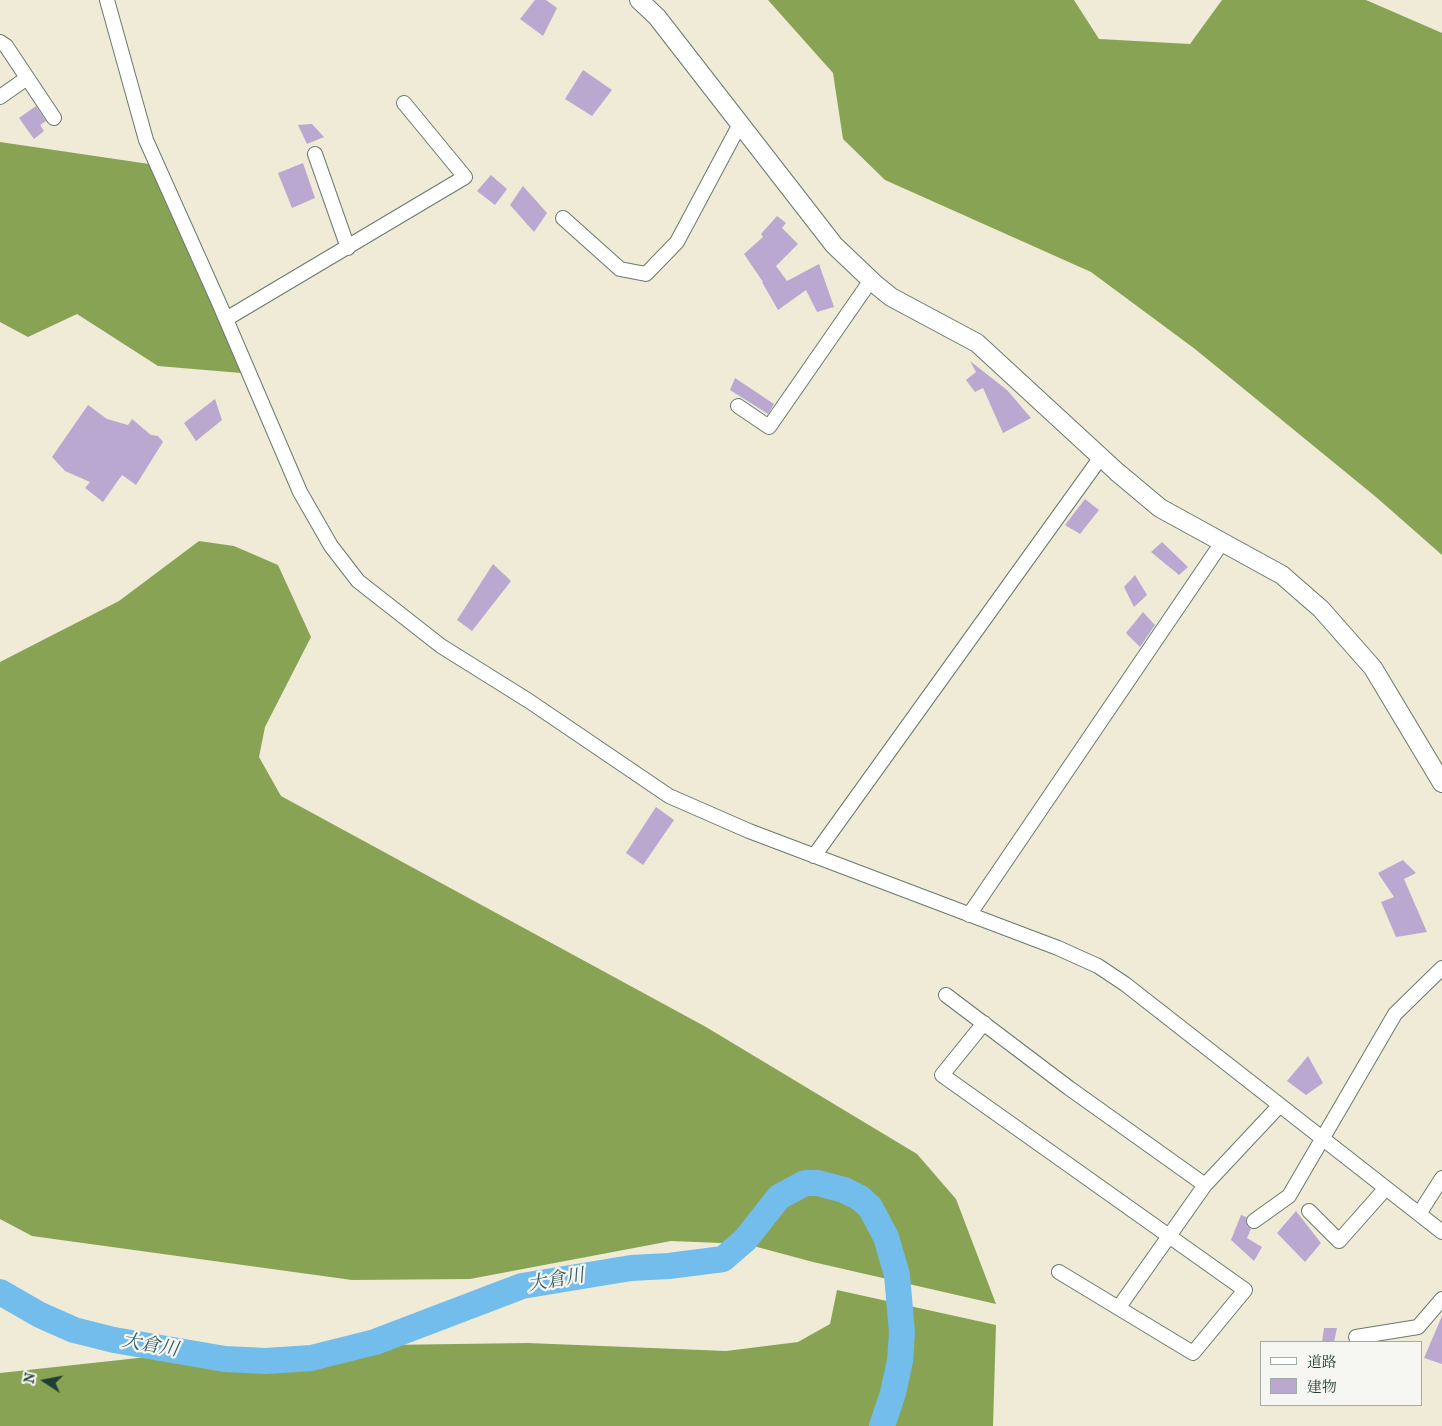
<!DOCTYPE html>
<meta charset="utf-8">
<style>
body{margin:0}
#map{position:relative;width:1442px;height:1426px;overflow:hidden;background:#efebd7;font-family:"IM FELL French Canon","Noto Serif JP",serif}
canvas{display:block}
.legend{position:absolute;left:1260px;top:1341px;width:162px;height:65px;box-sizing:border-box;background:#f6f6f2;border:1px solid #a0aca6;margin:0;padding:6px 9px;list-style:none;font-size:15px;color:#1f3d34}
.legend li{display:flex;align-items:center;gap:10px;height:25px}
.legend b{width:25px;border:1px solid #a0aca6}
.north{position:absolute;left:20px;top:1356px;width:50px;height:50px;-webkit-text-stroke:4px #f6f6f2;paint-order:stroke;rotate:281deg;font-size:14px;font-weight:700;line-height:20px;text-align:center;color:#1f3d34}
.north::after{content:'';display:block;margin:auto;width:18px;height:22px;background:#1f3d34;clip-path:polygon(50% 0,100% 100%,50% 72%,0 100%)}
</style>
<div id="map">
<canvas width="1442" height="1426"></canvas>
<ul class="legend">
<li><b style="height:6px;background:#fff"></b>道路</li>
<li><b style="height:14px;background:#baa8d1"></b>建物</li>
</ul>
<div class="north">N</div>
</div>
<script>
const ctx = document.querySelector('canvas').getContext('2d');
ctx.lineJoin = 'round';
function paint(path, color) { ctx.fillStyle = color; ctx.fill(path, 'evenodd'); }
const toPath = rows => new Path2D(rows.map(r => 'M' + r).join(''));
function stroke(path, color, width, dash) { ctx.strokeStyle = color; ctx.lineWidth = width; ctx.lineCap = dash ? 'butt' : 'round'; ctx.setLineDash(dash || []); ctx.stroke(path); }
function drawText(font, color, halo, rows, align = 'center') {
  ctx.font = font + ' "IM FELL French Canon","Noto Serif JP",serif'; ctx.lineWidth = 4.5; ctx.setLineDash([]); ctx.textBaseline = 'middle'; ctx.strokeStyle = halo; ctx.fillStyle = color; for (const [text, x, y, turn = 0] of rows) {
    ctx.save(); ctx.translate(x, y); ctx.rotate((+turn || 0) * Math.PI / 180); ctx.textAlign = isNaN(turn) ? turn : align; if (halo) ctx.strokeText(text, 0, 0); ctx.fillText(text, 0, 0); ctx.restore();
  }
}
paint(toPath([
 [768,0,1074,0,1099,39,1190,44,1222,0,1366,0,1442,33,1442,555,1376,497,1195,349,1091,272,885,180,843,139,833,73],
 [0,142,149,164,202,281,241,373,158,366,77,314,28,337,0,322],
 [199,541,234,546,278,565,311,637,265,727,259,757,281,796,706,1027,917,1154,956,1199,996,1304,813,1262,746,1244,671,1241,470,1279,352,1280,32,1236,0,1219,0,662,119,601],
 [837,1290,996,1325,993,1426,0,1426,0,1373,203,1351,386,1345,528,1343,726,1351,798,1342,830,1324]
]), '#89a355');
stroke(toPath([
 [0,1292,40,1315,74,1330,114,1340,225,1359,266,1361,311,1358,375,1342,522,1286,631,1268,669,1266,723,1259,745,1240,779,1197,805,1183,818,1183,844,1190,860,1198,870,1207,886,1237,897,1275,902,1333,900,1361,893,1393,882,1426]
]), '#72bdec', 26);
paint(toPath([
 [535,0,546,0,557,8,543,36,520,19],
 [583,70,612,90,592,116,565,99],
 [36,106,46,121,40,125,44,131,34,139,19,118],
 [312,124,324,137,307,144,298,125],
 [303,163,315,198,292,208,278,173],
 [491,175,507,189,495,205,477,191],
 [523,186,547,213,534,232,510,205],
 [777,216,786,223,782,228,798,244,776,266,787,281,819,264,834,307,817,312,806,290,778,310,762,282,763,282,744,254,763,237,761,234],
 [970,361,1007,390,1031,418,1003,433,983,388,975,392,966,380,976,372],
 [735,378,774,404,768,414,730,390],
 [215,399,222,420,196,441,184,423],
 [88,405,107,419,128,425,132,419,151,435,158,436,163,442,136,485,122,475,103,502,85,488,90,482,65,471,52,457],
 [1085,499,1099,510,1080,534,1065,525],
 [1162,542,1188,567,1179,575,1151,552],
 [493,564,511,581,472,631,457,620],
 [1135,575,1147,595,1134,607,1124,587],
 [1143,612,1155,625,1140,647,1126,633],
 [656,807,674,820,643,865,626,853],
 [1403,860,1416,873,1404,879,1427,932,1396,937,1381,902,1394,897,1378,873],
 [1308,1056,1323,1083,1306,1095,1287,1081],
 [1296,1211,1321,1243,1305,1262,1277,1233],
 [1241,1215,1246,1217,1247,1226,1251,1229,1247,1238,1262,1247,1254,1261,1231,1240],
 [1442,1316,1442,1364,1424,1358],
 [1324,1328,1337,1328,1334,1342,1322,1342]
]), '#baa8d1');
const minor = toPath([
 [107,0,146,140,219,303,300,492,331,546,358,581,441,646,529,701,669,796,749,831,1058,948,1098,966,1125,984,1442,1232],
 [0,42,6,46,54,118],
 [0,97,27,78],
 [315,154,348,248],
 [563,218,620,269,646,274,677,242,740,124],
 [226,319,465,177,404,103],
 [738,406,769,427,871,280],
 [814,856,1101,457],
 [969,915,1223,541],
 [946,995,1069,1088,1205,1185],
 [984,1023,942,1075,1245,1290,1193,1353,1059,1272],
 [1309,1211,1339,1241,1386,1188],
 [1419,1214,1442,1178],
 [1254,1221,1289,1196,1395,1014,1442,968],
 [1119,1307,1205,1185,1280,1105],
 [1356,1337,1418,1327,1442,1299]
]);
const tertiary = toPath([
 [639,0,657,17,834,245,875,284,891,297,977,343,1117,472,1160,508,1282,575,1321,609,1373,668,1442,783]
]);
stroke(minor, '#687a6d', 16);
stroke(tertiary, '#687a6d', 20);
stroke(minor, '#fff', 14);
stroke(tertiary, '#fff', 18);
drawText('italic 19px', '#345d62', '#f6f6f2', [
 ["大倉川",556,1281,-10],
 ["大倉川",150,1346,10]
]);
</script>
